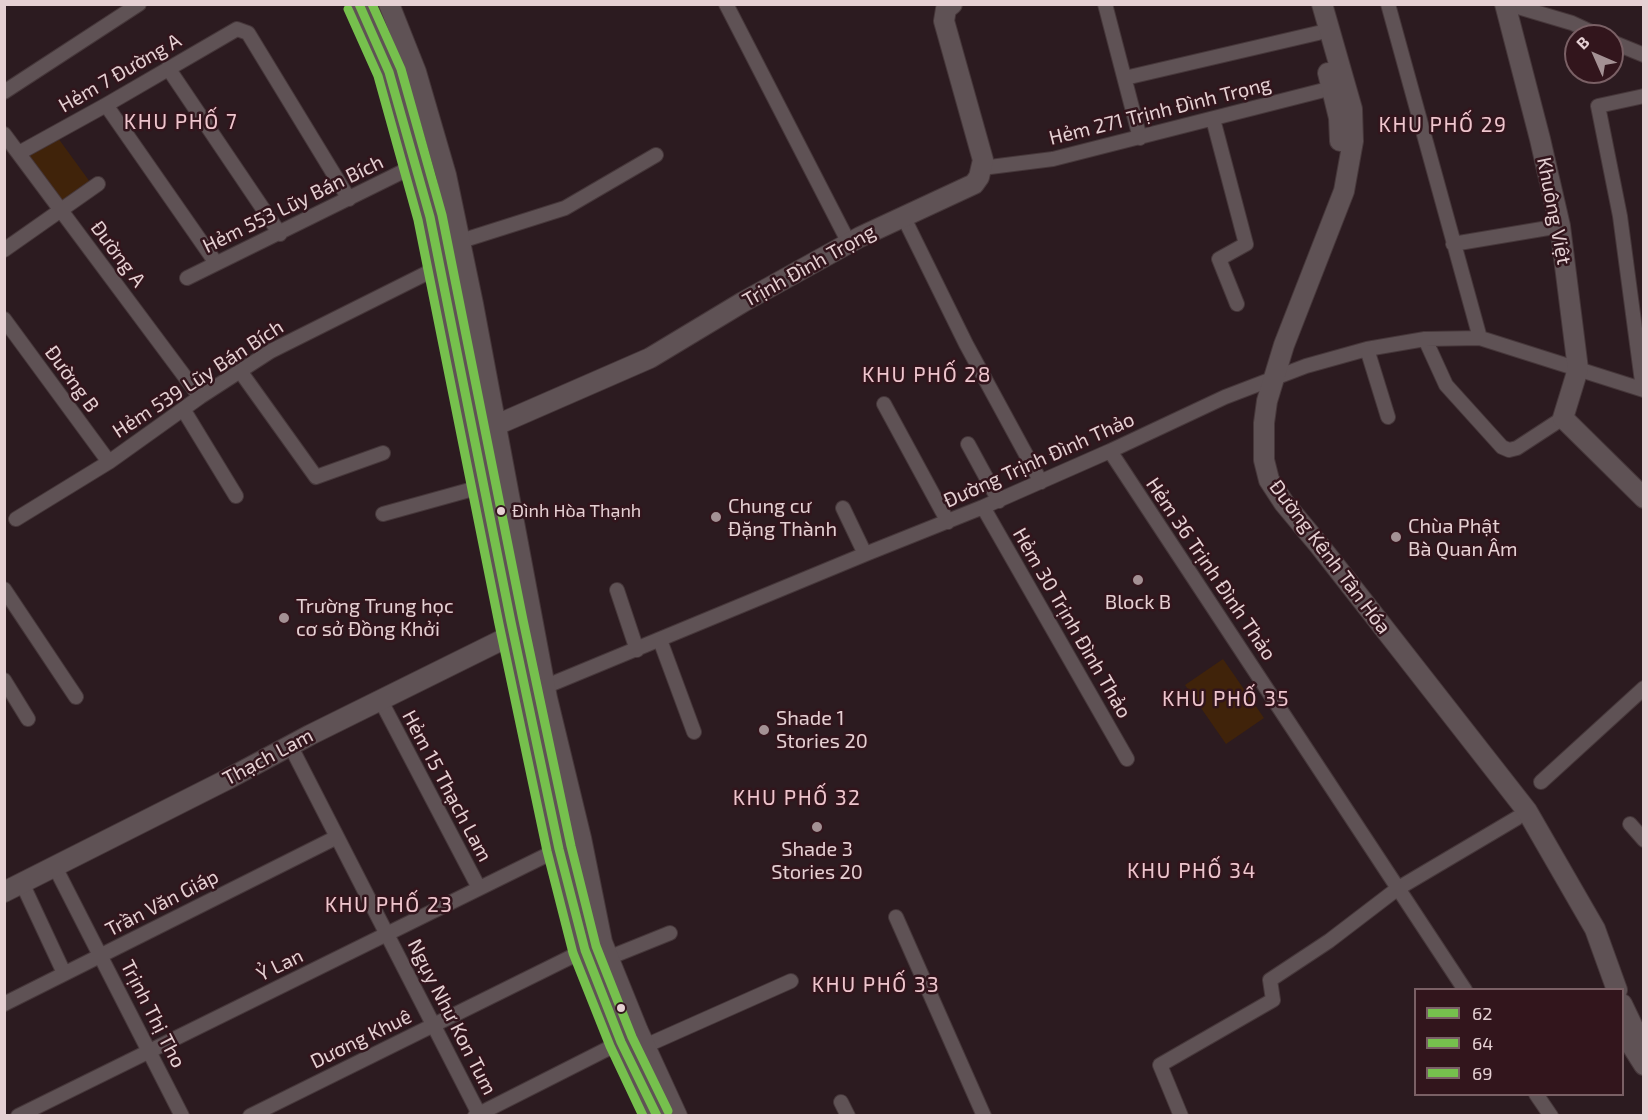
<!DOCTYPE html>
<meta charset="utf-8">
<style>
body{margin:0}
#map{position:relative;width:1648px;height:1120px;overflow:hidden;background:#2c1b20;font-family:"Exo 2",sans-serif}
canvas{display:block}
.frame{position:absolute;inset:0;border:6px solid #e5d0d3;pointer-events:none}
.legend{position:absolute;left:1414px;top:988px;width:210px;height:108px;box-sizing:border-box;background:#32151c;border:2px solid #7a6065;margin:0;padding:8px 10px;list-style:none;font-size:18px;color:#e5d0d3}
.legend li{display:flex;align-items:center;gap:12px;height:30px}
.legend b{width:30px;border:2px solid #7a6065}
.north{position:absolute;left:1564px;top:24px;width:60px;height:60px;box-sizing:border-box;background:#32151c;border:2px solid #7a6065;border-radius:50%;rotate:315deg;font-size:16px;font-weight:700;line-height:24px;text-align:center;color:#e5d0d3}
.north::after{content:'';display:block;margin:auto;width:21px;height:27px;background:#a49194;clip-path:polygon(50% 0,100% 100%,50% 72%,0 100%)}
</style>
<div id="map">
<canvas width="1648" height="1120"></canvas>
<div class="frame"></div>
<ul class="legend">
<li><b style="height:8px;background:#76c04d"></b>62</li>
<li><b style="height:8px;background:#76c04d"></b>64</li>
<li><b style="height:8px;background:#76c04d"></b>69</li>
</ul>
<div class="north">B</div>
</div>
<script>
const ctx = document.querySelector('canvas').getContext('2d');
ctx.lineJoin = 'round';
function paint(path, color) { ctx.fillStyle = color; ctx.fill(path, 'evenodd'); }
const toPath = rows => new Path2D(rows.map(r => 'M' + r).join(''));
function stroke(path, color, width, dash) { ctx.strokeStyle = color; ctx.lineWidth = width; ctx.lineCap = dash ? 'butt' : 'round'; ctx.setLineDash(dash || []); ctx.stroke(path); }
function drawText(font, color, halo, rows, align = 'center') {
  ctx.font = font + ' "Exo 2",sans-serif'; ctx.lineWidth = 5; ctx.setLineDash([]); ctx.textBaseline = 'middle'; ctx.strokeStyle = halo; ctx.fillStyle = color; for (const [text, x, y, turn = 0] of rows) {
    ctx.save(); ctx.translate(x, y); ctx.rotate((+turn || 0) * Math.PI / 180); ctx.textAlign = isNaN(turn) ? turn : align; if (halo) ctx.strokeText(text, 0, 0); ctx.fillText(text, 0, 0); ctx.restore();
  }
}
paint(toPath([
 [58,138,90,182,62,203,27,155],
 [1223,659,1264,718,1226,744,1185,685]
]), '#40230a');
const street = toPath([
 [726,4,849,243],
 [1105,4,1140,138],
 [1388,4,1480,338],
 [1508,4,1572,23,1600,36],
 [1612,42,1644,55],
 [168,68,280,234],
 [1125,78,1318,33],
 [4,92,139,4],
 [106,105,216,263],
 [1213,119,1246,244,1219,259,1237,304],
 [4,134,200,397],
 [19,153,106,105,237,29,248,33,349,199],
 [982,168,1053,159,1340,86],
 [903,216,966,344,1041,482],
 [461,241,565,208,656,155],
 [1453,244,1560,226],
 [4,250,98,184],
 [187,278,416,165],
 [4,319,109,462],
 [1425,339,1446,385,1502,447,1509,450,1517,448,1563,418],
 [1367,349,1388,417],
 [240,371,316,477,383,453],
 [1643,389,1620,216,1598,106,1644,96],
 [884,404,948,522],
 [183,409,236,496],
 [968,444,999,501],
 [1110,451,1465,990],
 [983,507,1127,759],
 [843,508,865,554],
 [383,514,484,486],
 [16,519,109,462,200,397,271,351,439,267],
 [4,589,76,697],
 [617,590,637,650],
 [660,640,694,732],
 [4,680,28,719],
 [537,690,868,553,983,507,1110,451,1225,397,1306,366,1367,349,1425,339,1480,338,1644,390],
 [381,701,479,888],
 [290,745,480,1116],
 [1541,782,1644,688],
 [1630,824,1644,840],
 [55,867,182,1116],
 [22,883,64,973],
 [896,917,984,1116],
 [608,958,670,933],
 [4,1004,337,837],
 [645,1046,791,981],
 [1536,1094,1551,1116],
 [841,1102,848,1116],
 [18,1116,559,849],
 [250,1116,585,950],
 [475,1116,621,1042],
 [1181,1116,1160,1065,1273,1000,1270,980,1329,941,1397,889,1517,818]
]);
const secondary = toPath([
 [359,4,389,72,430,217,511,622,559,849,585,950,621,1042,657,1116],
 [389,4,416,72,446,175,473,304,547,698,581,838,602,942,638,1031,677,1116],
 [1322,4,1352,109,1353,141,1344,191,1284,345,1267,401,1264,423,1264,460,1269,480,1284,503,1319,545,1527,811,1595,929,1617,990],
 [1505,4,1540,139,1560,226,1578,369,1563,418,1644,498],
 [1328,73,1339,118,1340,141],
 [485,430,650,358,743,302,860,237,974,184,979,177,983,160,944,21,946,9,952,4],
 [4,892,228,779,310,735,524,629],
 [1622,1004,1633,1027,1644,1044],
 [1625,1035,1644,1065]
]);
stroke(street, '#46373a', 16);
stroke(secondary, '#46373a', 22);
stroke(street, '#5f5255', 14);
stroke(secondary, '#5f5255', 20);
stroke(toPath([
 [359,4,389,72,430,217,511,622,559,849,585,950,621,1042,657,1116]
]), '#76c04d', 9);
stroke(toPath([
 [348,9,378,76,418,220,499,624,547,851,573,953,610,1046,643,1116]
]), '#76c04d', 9);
stroke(toPath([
 [372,4,401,69,442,215,523,620,571,846,596,946,632,1037,668,1111]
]), '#76c04d', 9);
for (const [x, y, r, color] of [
 [501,511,5,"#e5d0d3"],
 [716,517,6,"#a49194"],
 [1396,537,6,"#a49194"],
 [1138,580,6,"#a49194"],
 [284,618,6,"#a49194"],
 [764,730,6,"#a49194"],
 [817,827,6,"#a49194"],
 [621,1008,5,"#e5d0d3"]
]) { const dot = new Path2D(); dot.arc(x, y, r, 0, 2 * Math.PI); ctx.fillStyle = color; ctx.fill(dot); stroke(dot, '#32151c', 2); }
drawText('18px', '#e5d0d3', '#32151c', [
 ["Đình Hòa Thạnh",512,511]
], 'left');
drawText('20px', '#e5d0d3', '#32151c', [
 ["Hẻm 7 Đường A",120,73,-30],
 ["Hẻm 271 Trịnh Đình Trọng",1160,111,-14],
 ["Hẻm 553 Lũy Bán Bích",293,204,-26],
 ["Khuông Việt",1554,211,79],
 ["Đường A",118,254,53],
 ["Trịnh Đình Trọng",809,266,-29],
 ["Đường B",72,379,54],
 ["Hẻm 539 Lũy Bán Bích",198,379,-33],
 ["Đường Trịnh Đình Thảo",1039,460,-24],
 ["Đường Kênh Tân Hóa",1330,557,53],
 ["Hẻm 36 Trịnh Đình Thảo",1211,569,56],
 ["Hẻm 30 Trịnh Đình Thảo",1072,623,60],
 ["Thạch Lam",268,757,-28],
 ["Hẻm 15 Thạch Lam",447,786,62],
 ["Trần Văn Giáp",162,903,-27],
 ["Ỷ Lan",280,965,-26],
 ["Trịnh Thị Tho",153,1014,63],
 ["Ngụy Như Kon Tum",452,1017,63],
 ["Dương Khuê",361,1039,-26]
]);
drawText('20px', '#e5d0d3', '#32151c', [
 ["Chung cư",728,506],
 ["Đặng Thành",728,529],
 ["Chùa Phật",1408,526],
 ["Bà Quan Âm",1408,549],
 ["Block B",1138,602,"center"],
 ["Trường Trung học",296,606],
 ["cơ sở Đồng Khởi",296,629],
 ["Shade 1",776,718],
 ["Stories 20",776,741],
 ["Shade 3",817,849,"center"],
 ["Stories 20",817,872,"center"]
], 'left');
ctx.letterSpacing = '1.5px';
drawText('21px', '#eec5cd', '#32151c', [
 ["KHU PHỐ 7",181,122],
 ["KHU PHỐ 29",1443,125],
 ["KHU PHỐ 28",927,375],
 ["KHU PHỐ 35",1226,699],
 ["KHU PHỐ 32",797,798],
 ["KHU PHỐ 34",1192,871],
 ["KHU PHỐ 23",389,905],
 ["KHU PHỐ 33",876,985]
]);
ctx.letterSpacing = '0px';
</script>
